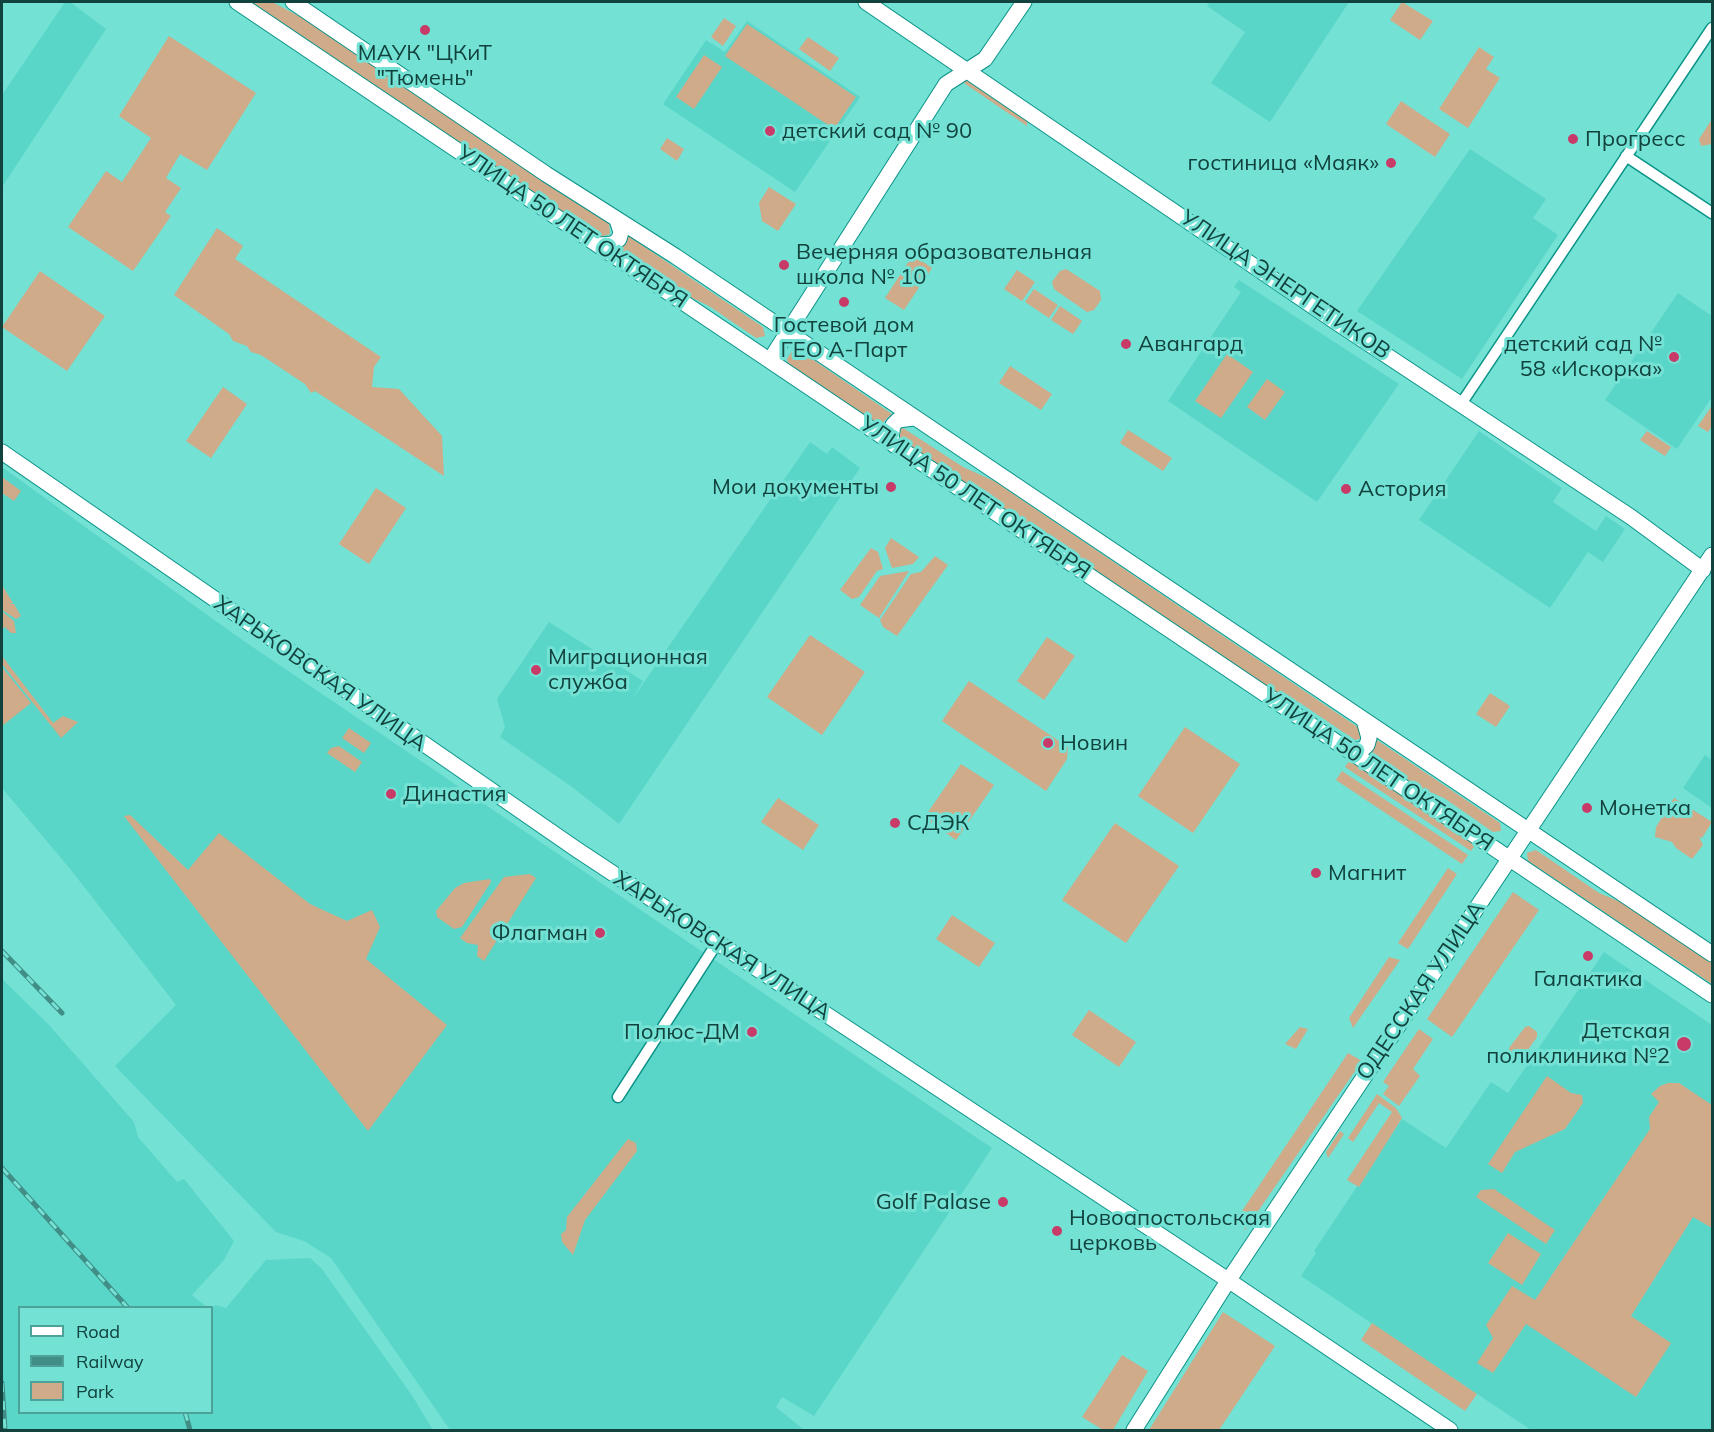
<!DOCTYPE html>
<meta charset="utf-8">
<style>
body{margin:0}
#map{position:relative;width:1714px;height:1432px;overflow:hidden;background:#73e1d4;font-family:Mulish,sans-serif}
canvas{display:block}
.frame{position:absolute;inset:0;border:3px solid #11423d;pointer-events:none}
.legend{position:absolute;left:18px;top:1306px;width:195px;height:108px;box-sizing:border-box;background:#73e1d4;border:2px solid #4ca198;margin:0;padding:8px 10px;list-style:none;font-size:18px;color:#11423d}
.legend li{display:flex;align-items:center;gap:12px;height:30px}
.legend b{width:30px;border:2px solid #4ca198}
</style>
<div id="map">
<canvas width="1714" height="1432"></canvas>
<div class="frame"></div>
<ul class="legend">
<li><b style="height:8px;background:#fff"></b>Road</li>
<li><b style="height:8px;background:#408e85"></b>Railway</li>
<li><b style="height:16px;background:#cfab89"></b>Park</li>
</ul>
</div>
<script>
const ctx = document.querySelector('canvas').getContext('2d');
ctx.lineJoin = 'round';
function paint(path, color) { ctx.fillStyle = color; ctx.fill(path, 'evenodd'); }
const toPath = rows => new Path2D(rows.map(r => 'M' + r).join(''));
function stroke(path, color, width, dash) { ctx.strokeStyle = color; ctx.lineWidth = width; ctx.lineCap = dash ? 'butt' : 'round'; ctx.setLineDash(dash || []); ctx.stroke(path); }
function drawText(font, color, halo, rows, align = 'center') {
  ctx.font = font + ' Mulish,sans-serif'; ctx.lineWidth = 6; ctx.setLineDash([]); ctx.textBaseline = 'middle'; ctx.strokeStyle = halo; ctx.fillStyle = color; for (const [text, x, y, turn = 0] of rows) {
    ctx.save(); ctx.translate(x, y); ctx.rotate((+turn || 0) * Math.PI / 180); ctx.textAlign = isNaN(turn) ? turn : align; if (halo) ctx.strokeText(text, 0, 0); ctx.fillText(text, 0, 0); ctx.restore();
  }
}
paint(toPath([
 [65,2,70,2,106,29,2,187,2,95],
 [1209,2,1349,2,1270,122,1211,83,1245,32,1207,6],
 [747,21,860,97,795,192,663,104,706,40,725,52],
 [1470,149,1546,199,1533,218,1558,235,1462,379,1357,311],
 [1239,280,1399,384,1317,502,1168,401,1241,292,1234,287],
 [1678,293,1712,316,1712,397,1677,449,1605,400],
 [1479,431,1562,488,1553,502,1596,531,1606,516,1625,529,1603,562,1588,552,1550,608,1419,520],
 [810,442,827,454,832,447,860,468,619,824,572,787,500,737,505,727,497,699,549,622,643,681,631,701],
 [2,467,238,637,992,1148,814,1416,782,1397,776,1407,804,1430,450,1430,331,1258,304,1241,276,1232,115,1066,176,1005,71,870,2,788],
 [1705,755,1712,760,1712,808,1683,788],
 [1604,952,1712,1025,1712,1430,1531,1430,1301,1276,1316,1253,1314,1251,1402,1119,1446,1148,1491,1082,1508,1093],
 [2,979,50,1026,134,1122,138,1137,177,1182,184,1179,234,1241,224,1260,192,1295,207,1307,20,1308,20,1412,212,1412,212,1309,215,1305,226,1308,266,1260,310,1258,322,1269,413,1397,433,1430,2,1430]
]), '#5ad6c8');
paint(toPath([
 [250,2,272,2,316,25,609,222,610,234,599,237],
 [1402,2,1433,21,1420,40,1390,20],
 [724,18,736,26,723,46,711,37],
 [747,24,856,97,834,129,725,56],
 [169,36,256,93,207,170,180,154,166,178,181,188,165,212,171,216,133,271,68,227,106,171,122,182,151,138,119,116],
 [808,37,839,58,830,71,799,49],
 [1479,47,1494,57,1486,69,1500,78,1468,128,1439,109],
 [704,55,722,67,694,109,676,97],
 [961,81,971,81,1027,120,1027,126],
 [1401,101,1450,134,1435,157,1386,124],
 [1712,119,1712,144,1701,146,1699,139],
 [667,138,684,149,677,161,660,149],
 [769,187,796,204,778,231,762,221,759,203],
 [217,228,243,246,235,259,381,357,374,367,372,387,399,389,442,436,444,476,315,391,311,393,305,384,261,355,251,352,247,346,233,341,229,334,174,295],
 [627,235,763,327,765,336,756,338,709,306,680,292,617,250,626,244],
 [913,255,932,268,904,310,885,298],
 [1066,269,1100,291,1101,300,1094,310,1087,312,1054,289,1052,282,1060,271],
 [1017,270,1035,282,1022,301,1004,289],
 [40,271,105,316,67,371,2,327],
 [1034,289,1058,305,1049,318,1025,302],
 [1060,306,1082,321,1073,334,1051,320],
 [792,351,802,352,892,414,885,420,882,429,788,364,787,359],
 [1227,354,1253,372,1221,418,1195,401],
 [1010,366,1052,394,1041,410,999,383],
 [1267,379,1285,392,1265,420,1247,407],
 [223,387,247,404,211,458,186,441],
 [1711,407,1712,426,1708,432,1698,426],
 [903,428,963,467,994,481,1362,730,1362,738,1355,740,1300,703,1272,692,899,440,898,431],
 [1128,430,1172,458,1163,471,1120,443],
 [1647,431,1671,447,1665,456,1640,440],
 [2,477,21,491,14,501,2,493],
 [376,488,406,508,369,564,339,544],
 [891,538,919,557,913,564,892,568,885,548],
 [871,548,878,552,883,569,877,571,859,597,852,599,840,590],
 [935,556,948,565,897,636,883,627,880,620,911,574,921,572],
 [909,571,879,618,860,605,880,576],
 [2,585,13,603,9,604,14,604,21,616,16,619,2,610],
 [3,612,14,621,16,633,11,633,5,627,2,629],
 [810,635,865,672,822,735,767,697],
 [1047,637,1075,656,1044,700,1017,681],
 [2,656,53,723,63,716,78,722,61,738,2,664],
 [2,667,31,703,2,726],
 [969,681,1068,747,1067,759,1046,791,942,721],
 [1490,693,1510,706,1496,727,1476,714],
 [1185,727,1240,764,1193,833,1138,796],
 [349,728,371,743,364,753,342,738],
 [1374,738,1500,823,1501,831,1493,832,1444,798,1420,788,1367,752],
 [339,746,362,762,355,772,327,753,331,748],
 [1351,758,1477,842,1471,851,1345,767],
 [961,764,994,785,956,840,924,818],
 [1342,771,1468,855,1462,864,1336,780],
 [778,798,819,825,803,850,761,822],
 [1674,798,1712,822,1702,838,1699,837,1703,845,1692,859,1676,848,1672,842,1655,837,1656,827],
 [130,815,188,870,219,833,310,904,347,921,372,910,380,927,366,959,447,1025,368,1131,124,816],
 [1115,823,1179,866,1126,943,1062,900],
 [1536,850,1599,893,1623,903,1712,963,1712,984,1528,861,1527,853],
 [1448,868,1457,874,1408,949,1398,943],
 [530,874,536,878,484,961,477,956,478,945,467,943,460,938,504,877],
 [490,879,491,882,462,927,454,929,437,917,436,911,455,888,464,883],
 [1513,892,1539,910,1452,1037,1427,1019],
 [952,915,995,943,979,967,936,939],
 [1389,957,1400,960,1353,1028,1349,1018],
 [1089,1010,1136,1042,1119,1067,1072,1035],
 [1529,1026,1537,1032,1537,1037,1523,1057,1518,1059,1510,1053,1509,1048,1525,1027],
 [1300,1027,1308,1029,1296,1049,1285,1044],
 [1419,1029,1433,1039,1413,1069,1420,1076,1399,1106,1383,1094,1389,1086,1383,1082],
 [1348,1053,1362,1061,1245,1230,1240,1214],
 [1547,1076,1571,1093,1582,1095,1583,1103,1565,1129,1515,1152,1502,1173,1488,1164],
 [1668,1083,1679,1083,1712,1105,1712,1228,1693,1217,1631,1316,1671,1343,1636,1397,1526,1324,1493,1373,1477,1363,1493,1338,1486,1325,1512,1286,1535,1300,1650,1129,1649,1117,1659,1102,1651,1094,1660,1086],
 [1377,1094,1396,1108,1402,1118,1359,1187,1347,1180,1392,1112,1379,1103,1353,1142,1348,1138],
 [1340,1131,1344,1134,1328,1158,1326,1152],
 [628,1139,636,1143,637,1151,585,1220,573,1255,562,1242,561,1234,566,1230,567,1217],
 [1494,1189,1555,1230,1546,1244,1476,1197,1481,1190],
 [1508,1233,1541,1254,1522,1285,1488,1263],
 [1223,1312,1275,1346,1219,1430,1149,1430],
 [1372,1323,1477,1394,1465,1411,1361,1340],
 [1122,1355,1148,1371,1113,1430,1103,1430,1082,1417]
]), '#cfab89');
const street = toPath([
 [1626,156,1712,213],
 [1461,404,1712,28],
 [618,1097,717,943]
]);
const secondary = toPath([
 [237,2,1712,995],
 [293,2,546,174,675,256,1712,954],
 [866,2,1336,322,1631,517,1703,570],
 [599,245,613,244,619,239,621,232,617,220],
 [770,360,946,84,985,59,1024,2],
 [894,445,891,438,893,425,898,420,914,418],
 [2,452,576,849,1231,1282,1450,1430],
 [1348,750,1362,750,1367,745,1369,738,1364,720],
 [1134,1430,1228,1281,1712,555]
]);
stroke(street, '#099287', 13);
stroke(secondary, '#099287', 17);
stroke(street, '#fff', 10);
stroke(secondary, '#fff', 15);
const rail = toPath([
 [2,951,62,1013],
 [2,1168,128,1308],
 [2,1383,5,1430],
 [185,1412,190,1430]
]);
stroke(rail, '#408e85', 5);
stroke(rail, '#73e1d4', 3, [9]);
for (const [x, y, r, color] of [
 [425,30,6,"#c83b68"],
 [770,131,6,"#c83b68"],
 [1573,139,6,"#c83b68"],
 [1391,163,6,"#c83b68"],
 [784,265,6,"#c83b68"],
 [844,302,6,"#c83b68"],
 [1126,344,6,"#c83b68"],
 [1674,357,6,"#c83b68"],
 [891,487,6,"#c83b68"],
 [1346,489,6,"#c83b68"],
 [536,670,6,"#c83b68"],
 [1048,743,6,"#c83b68"],
 [391,794,6,"#c83b68"],
 [1587,808,6,"#c83b68"],
 [895,823,6,"#c83b68"],
 [1316,873,6,"#c83b68"],
 [600,933,6,"#c83b68"],
 [1588,956,6,"#c83b68"],
 [752,1032,6,"#c83b68"],
 [1684,1044,8,"#c83b68"],
 [1003,1202,6,"#c83b68"],
 [1057,1231,6,"#c83b68"]
]) { const dot = new Path2D(); dot.arc(x, y, r, 0, 2 * Math.PI); ctx.fillStyle = color; ctx.fill(dot); stroke(dot, '#73e1d4', 2); }
drawText('22px', '#11423d', '#73e1d4', [
 ["МАУК \"ЦКиТ",425,53,"center"],
 ["\"Тюмень\"",425,78,"center"],
 ["детский сад № 90",782,131],
 ["Прогресс",1585,139],
 ["гостиница «Маяк»",1379,163,"right"],
 ["Вечерняя образовательная",796,252],
 ["школа № 10",796,277],
 ["Гостевой дом",844,325,"center"],
 ["ГЕО А-Парт",844,350,"center"],
 ["Авангард",1138,344],
 ["детский сад №",1662,344,"right"],
 ["58 «Искорка»",1662,369,"right"],
 ["Мои документы",879,487,"right"],
 ["Астория",1358,489],
 ["Миграционная",548,657],
 ["служба",548,682],
 ["Новин",1060,743],
 ["Династия",403,794],
 ["Монетка",1599,808],
 ["СДЭК",907,823],
 ["Магнит",1328,873],
 ["Флагман",588,933,"right"],
 ["Галактика",1588,979,"center"],
 ["Детская",1670,1031,"right"],
 ["поликлиника №2",1670,1056,"right"],
 ["Полюс-ДМ",740,1032,"right"],
 ["Golf Palase",991,1202,"right"],
 ["Новоапостольская",1069,1218],
 ["церковь",1069,1243]
], 'left');
drawText('22px', '#11423d', '#73e1d4', [
 ["УЛИЦА 50 ЛЕТ ОКТЯБРЯ",572,227,34],
 ["УЛИЦА ЭНЕРГЕТИКОВ",1285,285,34],
 ["УЛИЦА 50 ЛЕТ ОКТЯБРЯ",975,498,34],
 ["ХАРЬКОВСКАЯ УЛИЦА",320,674,35],
 ["УЛИЦА 50 ЛЕТ ОКТЯБРЯ",1378,770,34],
 ["ХАРЬКОВСКАЯ УЛИЦА",722,946,33],
 ["ОДЕССКАЯ УЛИЦА",1421,991,-56]
]);
</script>
